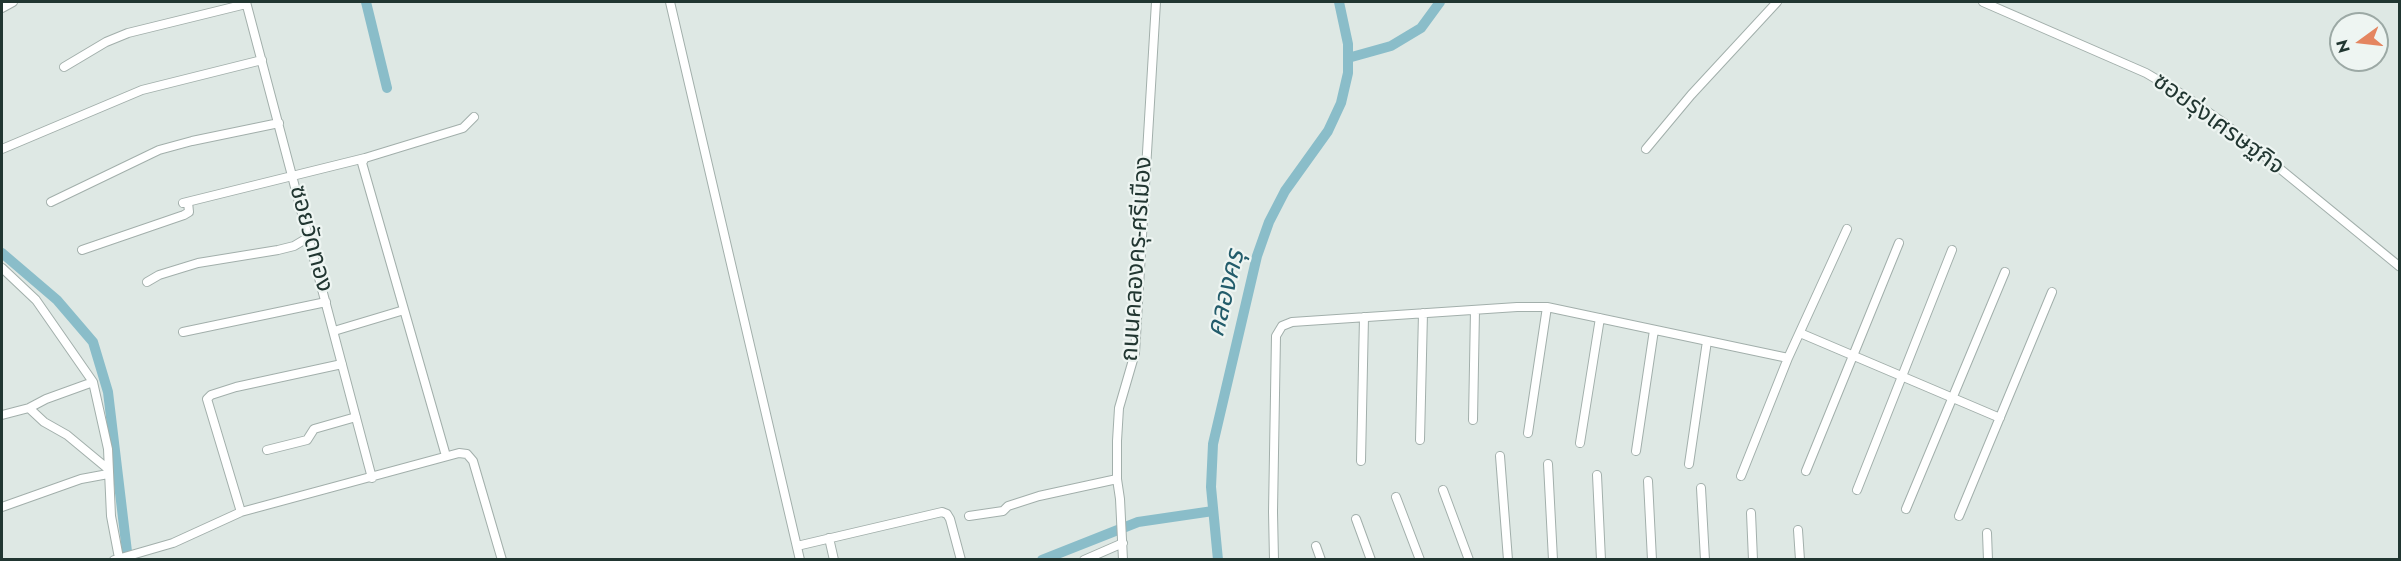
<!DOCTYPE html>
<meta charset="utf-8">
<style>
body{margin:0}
#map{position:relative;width:2401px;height:561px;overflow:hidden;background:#dee8e4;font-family:Jost,sans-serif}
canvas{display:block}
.frame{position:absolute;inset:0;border:3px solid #213631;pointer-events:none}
.north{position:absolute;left:2329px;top:12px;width:60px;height:60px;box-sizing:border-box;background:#eef5f2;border:2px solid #9ca9a5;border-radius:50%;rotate:255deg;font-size:16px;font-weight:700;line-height:24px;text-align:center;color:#213631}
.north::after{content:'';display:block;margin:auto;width:21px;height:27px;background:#e48560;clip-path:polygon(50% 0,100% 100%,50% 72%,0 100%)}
</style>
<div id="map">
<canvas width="2401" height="561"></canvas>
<div class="frame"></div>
<div class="north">N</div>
</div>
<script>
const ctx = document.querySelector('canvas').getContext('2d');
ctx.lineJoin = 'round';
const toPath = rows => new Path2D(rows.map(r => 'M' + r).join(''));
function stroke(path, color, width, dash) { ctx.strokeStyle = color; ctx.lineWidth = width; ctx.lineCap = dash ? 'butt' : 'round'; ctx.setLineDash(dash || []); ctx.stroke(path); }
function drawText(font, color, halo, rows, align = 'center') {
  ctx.font = font + ' Jost,"Noto Sans Thai",sans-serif'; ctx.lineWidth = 4.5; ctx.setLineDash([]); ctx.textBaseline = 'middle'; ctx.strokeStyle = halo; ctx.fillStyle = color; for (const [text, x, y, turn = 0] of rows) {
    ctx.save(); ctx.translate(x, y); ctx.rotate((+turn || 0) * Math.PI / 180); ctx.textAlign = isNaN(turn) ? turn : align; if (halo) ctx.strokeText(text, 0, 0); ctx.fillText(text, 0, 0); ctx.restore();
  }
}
stroke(toPath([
 [366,2,387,88],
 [1348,58,1391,46,1421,28,1440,2],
 [2,253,57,300,93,342,108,392,128,560],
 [1042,560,1138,522,1213,511],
 [1218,560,1211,487,1213,444,1257,256,1269,222,1285,191,1328,131,1341,103,1348,73,1348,44,1339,2]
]), '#8abdc9', 10);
const street = toPath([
 [246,2,372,478],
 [670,2,800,560],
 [1983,2,2146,73,2185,96,2224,123,2400,267],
 [2,8,13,2],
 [64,67,106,42,128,33,246,4],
 [2,149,142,90,262,60],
 [1646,149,1691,95,1777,2],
 [51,202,159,150,192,141,279,123],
 [183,203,365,158],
 [82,250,184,215,189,212,188,202],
 [2,268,36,300,93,382,108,449,111,516,119,558],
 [147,282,159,275,198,263,278,250,294,246,309,237],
 [334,331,404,310],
 [183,332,326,302],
 [1800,333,2000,418],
 [29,408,44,422,67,435,108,469],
 [2,415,29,408,46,399,93,382],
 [1473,420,1475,310],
 [1528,433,1547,307],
 [1420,440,1423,313],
 [1580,443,1600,318],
 [267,450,307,440,314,429,356,417],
 [1636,451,1654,330],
 [446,456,362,163,365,158,463,128,474,117],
 [1500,456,1508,560],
 [1361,461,1364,317],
 [1548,464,1553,560],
 [1689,464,1707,341],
 [1806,471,1899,243],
 [1597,475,1601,560],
 [1741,476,1788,358,1847,229],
 [1648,481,1652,560],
 [1701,488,1705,560],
 [1443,490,1469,560],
 [1857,490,1952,250],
 [1396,497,1420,560],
 [2,507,81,479,108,474],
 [1906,509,2005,272],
 [241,512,207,399,211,395,236,387,342,364],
 [1751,513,1753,560],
 [969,516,1003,511,1008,506,1039,496,1117,479],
 [1959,516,2052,292],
 [1356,519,1371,560],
 [1798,530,1800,560],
 [1987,533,1988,560],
 [829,538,834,560],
 [797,546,942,512,947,514,950,519,961,560],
 [1316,546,1321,560],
 [114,560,173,543,241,512,459,453,467,454,473,461,502,560],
 [1084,560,1123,543],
 [1123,560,1120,499,1117,479,1117,441,1119,408,1135,353,1156,2],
 [1274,560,1273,512,1276,336,1282,326,1292,322,1517,307,1547,307,1788,358]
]);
stroke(street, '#a2afab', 10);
stroke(street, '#fff', 8);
drawText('24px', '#213631', '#eef5f2', [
 ["ซอยรุ่งเศรษฐกิจ",2218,125,36],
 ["ซอยวัดทอง",310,239,75],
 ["ถนนคลองครุ-ศรีเมือง",1138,259,-86]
]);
drawText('italic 26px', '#225c6b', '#eef5f2', [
 ["คลองครุ",1227,294,-76]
]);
</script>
